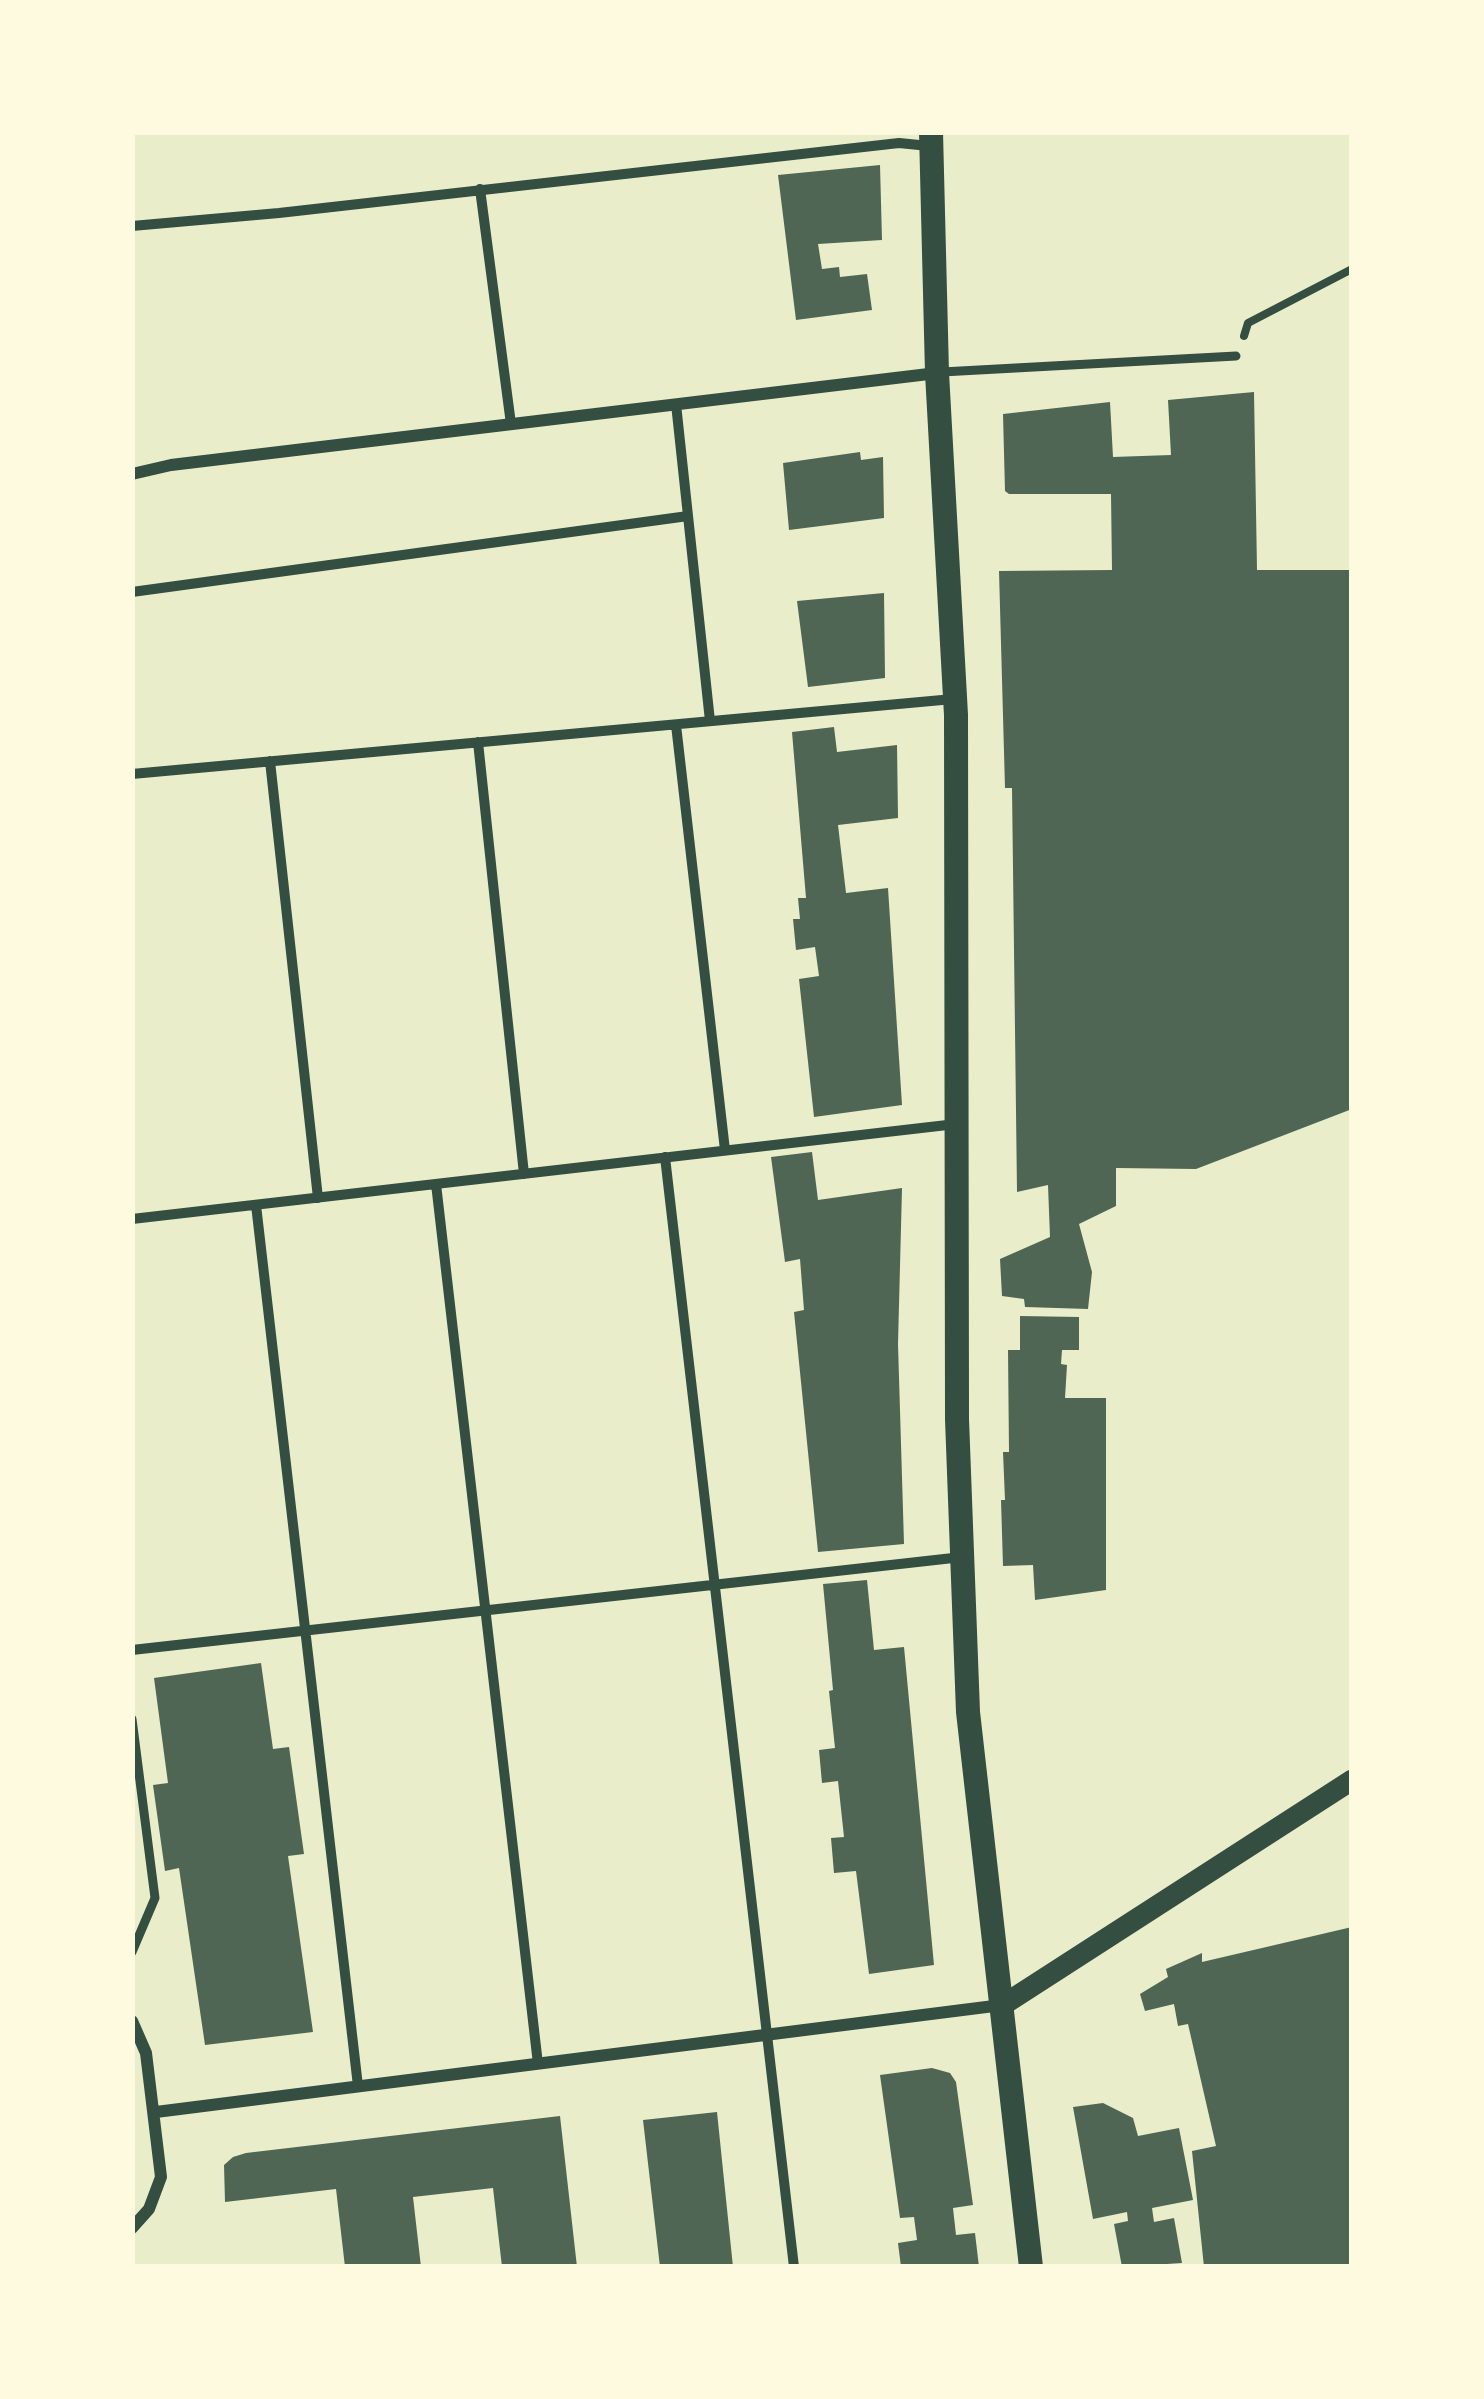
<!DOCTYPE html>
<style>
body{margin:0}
#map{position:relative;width:1484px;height:2399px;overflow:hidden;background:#e9edc9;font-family:Cabin,sans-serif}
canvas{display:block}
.frame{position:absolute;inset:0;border:135px solid #fefae0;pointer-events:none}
</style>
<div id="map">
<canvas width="1484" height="2399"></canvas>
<div class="frame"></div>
</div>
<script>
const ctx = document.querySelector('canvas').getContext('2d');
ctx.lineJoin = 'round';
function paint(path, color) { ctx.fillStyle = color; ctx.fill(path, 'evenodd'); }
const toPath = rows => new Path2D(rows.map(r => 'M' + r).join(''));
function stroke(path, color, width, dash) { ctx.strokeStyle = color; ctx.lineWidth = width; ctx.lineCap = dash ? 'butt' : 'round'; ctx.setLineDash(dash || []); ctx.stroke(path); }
paint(toPath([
 [880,165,882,240,818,244,822,269,839,267,840,277,867,274,872,310,796,320,778,175],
 [1254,392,1257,570,1352,570,1352,1109,1196,1169,1116,1168,1116,1206,1079,1224,1092,1272,1088,1309,1025,1307,1024,1299,1002,1296,1000,1259,1050,1237,1048,1185,1017,1192,1012,788,1005,788,999,571,1112,570,1111,494,1009,494,1005,491,1003,414,1110,402,1113,457,1171,455,1168,400],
 [860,452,861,460,883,457,884,518,789,530,783,463],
 [884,593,885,678,808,687,797,601],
 [834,727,837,752,897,745,898,818,838,825,846,893,888,888,902,1105,814,1117,799,979,819,976,815,947,796,950,793,919,800,919,798,898,806,898,792,732],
 [812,1152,818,1200,902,1188,898,1344,904,1544,818,1552,794,1312,804,1310,800,1259,785,1262,771,1157],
 [1020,1316,1079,1317,1079,1350,1062,1350,1061,1364,1067,1365,1065,1398,1106,1398,1106,1590,1035,1600,1033,1565,1003,1566,1001,1500,1005,1500,1003,1452,1009,1452,1008,1350,1020,1350],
 [867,1580,874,1650,904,1647,934,1965,869,1974,856,1871,834,1873,831,1838,844,1837,838,1781,822,1783,819,1750,835,1748,829,1691,833,1690,823,1584],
 [261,1663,273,1749,289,1747,304,1854,288,1856,313,2032,205,2045,179,1868,165,1871,153,1785,168,1783,154,1678],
 [1352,1927,1352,2267,1204,2267,1192,2151,1216,2146,1188,2024,1178,2026,1174,2004,1145,2011,1140,1994,1168,1977,1166,1969,1202,1953,1202,1962],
 [932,2068,950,2073,956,2082,973,2205,953,2208,956,2235,975,2233,979,2267,901,2267,898,2243,917,2240,914,2217,900,2218,880,2075],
 [1103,2103,1133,2118,1138,2136,1179,2128,1193,2200,1152,2208,1154,2222,1174,2218,1182,2263,1122,2267,1114,2224,1128,2221,1127,2212,1093,2219,1073,2107],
 [717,2112,733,2267,660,2267,643,2120],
 [560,2116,577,2267,502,2267,493,2188,413,2197,421,2267,345,2267,336,2189,225,2202,224,2165,233,2157,246,2153]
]), '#4f6655');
stroke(toPath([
 [1244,336,1248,323,1352,269]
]), '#344e41', 8);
stroke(toPath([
 [942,372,1236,356],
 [132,1719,155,1898,132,1952]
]), '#344e41', 9);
stroke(toPath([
 [480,189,511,424],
 [132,226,279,213,899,143,929,146],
 [676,404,710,721],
 [132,592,688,516],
 [676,725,725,1150],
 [478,742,524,1174],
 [270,761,318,1198],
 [132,774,953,699],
 [665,1157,794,2267],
 [436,1184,538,2064],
 [256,1205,358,2086],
 [132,1219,956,1124],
 [132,1650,962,1557]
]), '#344e41', 10);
stroke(toPath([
 [132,474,171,465,937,373],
 [132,2021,146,2053,161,2177,149,2209,132,2228],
 [156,2112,1002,2005]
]), '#344e41', 12);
stroke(toPath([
 [1003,2005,1352,1780]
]), '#344e41', 21);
stroke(toPath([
 [931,132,937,373,956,715,957,1419,968,1712,1031,2267]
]), '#344e41', 24);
</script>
